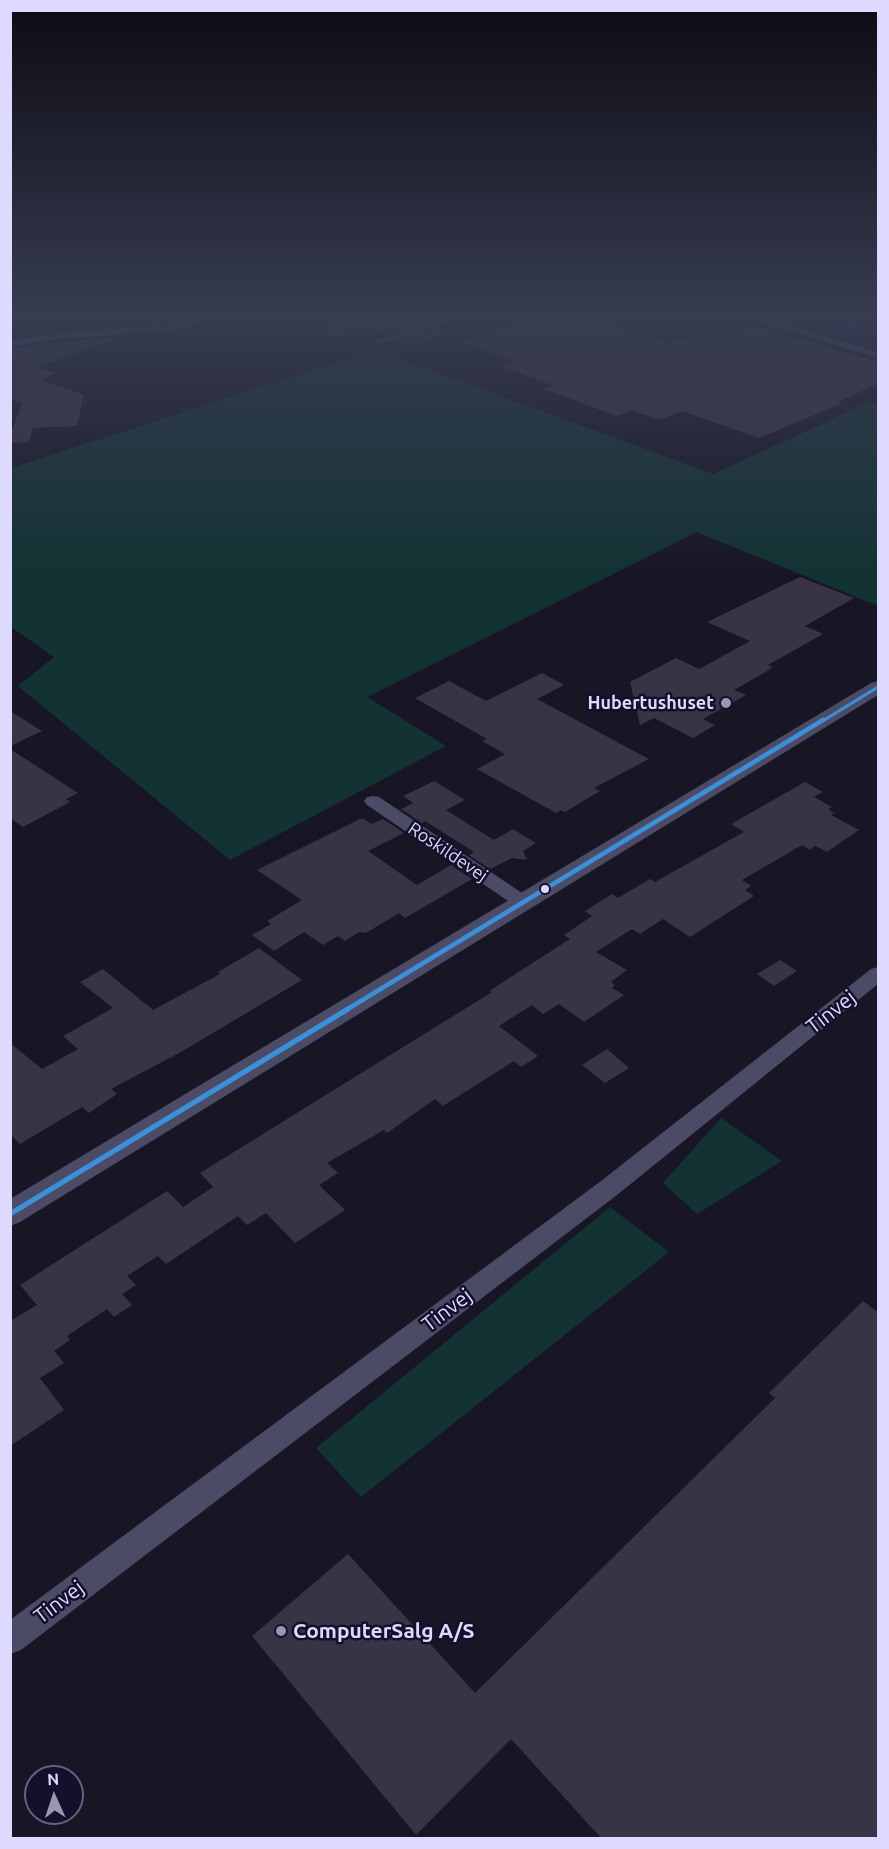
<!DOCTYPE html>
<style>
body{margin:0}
#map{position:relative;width:889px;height:1849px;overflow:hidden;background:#181625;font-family:Ubuntu,sans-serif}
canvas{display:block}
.frame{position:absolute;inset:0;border:12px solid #dedaff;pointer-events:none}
.north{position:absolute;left:24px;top:1765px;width:60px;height:60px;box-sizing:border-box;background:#14102b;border:2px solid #656180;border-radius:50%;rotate:357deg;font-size:16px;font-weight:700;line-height:24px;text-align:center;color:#dedaff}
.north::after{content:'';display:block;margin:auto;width:21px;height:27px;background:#9995b3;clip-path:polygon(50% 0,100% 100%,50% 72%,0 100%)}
</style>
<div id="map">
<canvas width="889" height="1849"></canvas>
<div class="frame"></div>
<div class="north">N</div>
</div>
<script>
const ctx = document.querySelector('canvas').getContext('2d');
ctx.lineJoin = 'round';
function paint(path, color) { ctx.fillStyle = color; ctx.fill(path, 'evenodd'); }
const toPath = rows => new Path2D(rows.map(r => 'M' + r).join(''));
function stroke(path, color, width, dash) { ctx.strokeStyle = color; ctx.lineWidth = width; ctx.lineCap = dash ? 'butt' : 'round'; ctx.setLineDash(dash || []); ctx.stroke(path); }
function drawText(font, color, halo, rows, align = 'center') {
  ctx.font = font + ' Ubuntu,sans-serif'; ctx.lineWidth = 5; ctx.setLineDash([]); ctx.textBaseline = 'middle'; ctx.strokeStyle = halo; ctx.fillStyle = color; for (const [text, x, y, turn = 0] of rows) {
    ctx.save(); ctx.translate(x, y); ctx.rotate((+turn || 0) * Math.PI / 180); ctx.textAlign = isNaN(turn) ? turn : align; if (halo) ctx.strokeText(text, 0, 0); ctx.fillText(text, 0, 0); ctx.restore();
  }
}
paint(toPath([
 [376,350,713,474,870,402,878,405,878,606,697,532,367,697,446,746,230,860,18,686,54,657,11,627,11,468],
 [721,1118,782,1161,697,1214,663,1183],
 [610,1207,669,1252,361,1497,316,1448]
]), '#133233');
paint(toPath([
 [809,318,861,318,866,325,859,328,838,327]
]), '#0b234c');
paint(toPath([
 [332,318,411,318,423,322,385,335,359,325,346,337,315,334],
 [527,318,592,318,671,343,702,332,724,338,752,327,760,328,879,362,879,383,838,402,843,403,759,438,682,411,659,420,632,410,617,416,544,389,555,386,502,367,516,362,463,343],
 [438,327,448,331,420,345,398,340],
 [121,337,37,367,56,373,41,380,84,395,77,426,33,428,29,442,10,443,10,436,22,403,10,399,10,349,42,343],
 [800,577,854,598,805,626,823,634,768,665,772,667,769,670,734,690,746,695,703,719,715,725,693,738,654,718,640,725,630,682,676,658,699,669,750,641,707,622],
 [542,673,564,685,537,699,649,759,594,788,600,791,565,812,561,810,556,813,477,769,505,754,482,741,487,739,415,698,449,681,486,701],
 [10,711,42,731,10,746],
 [10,749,78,793,66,799,70,802,23,827,10,818],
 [434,781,465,800,446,810,494,840,513,829,536,843,523,851,527,860,512,858,490,869,469,855,474,852,425,821,422,823,401,809,413,803,403,796],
 [805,782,823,792,814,797,832,807,828,809,834,813,831,815,859,830,827,852,815,846,810,850,802,845,742,880,751,886,745,890,754,896,690,937,663,919,640,934,632,929,596,952,627,970,611,982,615,985,612,988,624,995,584,1022,559,1004,543,1014,532,1005,499,1026,538,1056,521,1067,514,1061,443,1106,435,1099,387,1133,384,1130,327,1163,338,1173,319,1185,345,1210,295,1243,266,1213,247,1225,238,1216,166,1264,158,1256,127,1276,136,1285,122,1294,132,1305,114,1317,107,1309,67,1336,70,1340,54,1351,64,1363,40,1378,64,1410,10,1446,10,1321,37,1305,20,1285,167,1191,183,1207,213,1187,200,1173,492,992,489,991,570,939,564,935,592,916,585,911,612,894,618,898,650,879,655,882,744,832,731,824],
 [362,818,372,824,383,819,404,833,368,851,417,885,451,865,472,879,405,918,399,913,366,933,359,932,345,941,338,936,323,945,304,932,274,951,252,935,271,924,267,921,302,900,257,870],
 [259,948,302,980,181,1052,111,1089,117,1094,89,1113,82,1107,20,1144,10,1134,10,1043,42,1069,78,1049,63,1036,113,1008,80,982,103,969,153,1010,220,974,218,972],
 [780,960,797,971,774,986,757,974],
 [607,1049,629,1068,605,1083,582,1065],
 [863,1301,879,1313,879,1839,602,1839,511,1739,416,1835,252,1636,348,1554,475,1693,775,1398,769,1393]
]), '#383446');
paint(toPath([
 [200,318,220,318,172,330,42,341,10,347,10,341,42,335,172,324,200,318],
 [443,318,458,318,380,344,371,342,443,318],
 [749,318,765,318,878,352,878,358,749,318],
 [373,796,379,797,531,899,534,903,531,907,517,907,367,805,364,801,367,797,373,796],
 [878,967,878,984,617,1195,21,1650,10,1654,10,1620,601,1181,871,969,878,967]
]), '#4c4b66');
paint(toPath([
 [878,681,878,695,20,1222,10,1226,10,1199,871,683,878,681]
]), '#4c4b66');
stroke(toPath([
 [821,722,878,687]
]), '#3a90db', 3);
stroke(toPath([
 [346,1010,823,720]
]), '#3a90db', 4.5);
stroke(toPath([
 [10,1214,348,1009]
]), '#3a90db', 5);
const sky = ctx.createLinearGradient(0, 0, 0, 577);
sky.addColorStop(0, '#0d0c14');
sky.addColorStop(0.55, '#373c51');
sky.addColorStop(1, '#373c5100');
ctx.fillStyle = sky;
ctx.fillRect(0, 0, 889, 577);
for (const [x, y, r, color] of [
 [726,703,6,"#9995b3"],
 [545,889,5,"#dedaff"],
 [281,1631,6,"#9995b3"]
]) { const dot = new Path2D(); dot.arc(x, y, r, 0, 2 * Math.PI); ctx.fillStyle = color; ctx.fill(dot); stroke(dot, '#14102b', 2); }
drawText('bold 18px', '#dedaff', '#14102b', [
 ["Hubertushuset",714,703]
], 'right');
drawText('18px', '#dedaff', '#14102b', [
 ["Roskildevej",448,852,34]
]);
drawText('21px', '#dedaff', '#14102b', [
 ["Tinvej",831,1012,-38],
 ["Tinvej",447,1310,-37],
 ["Tinvej",59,1602,-37]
]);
drawText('bold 21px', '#dedaff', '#14102b', [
 ["ComputerSalg A/S",293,1631]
], 'left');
</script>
